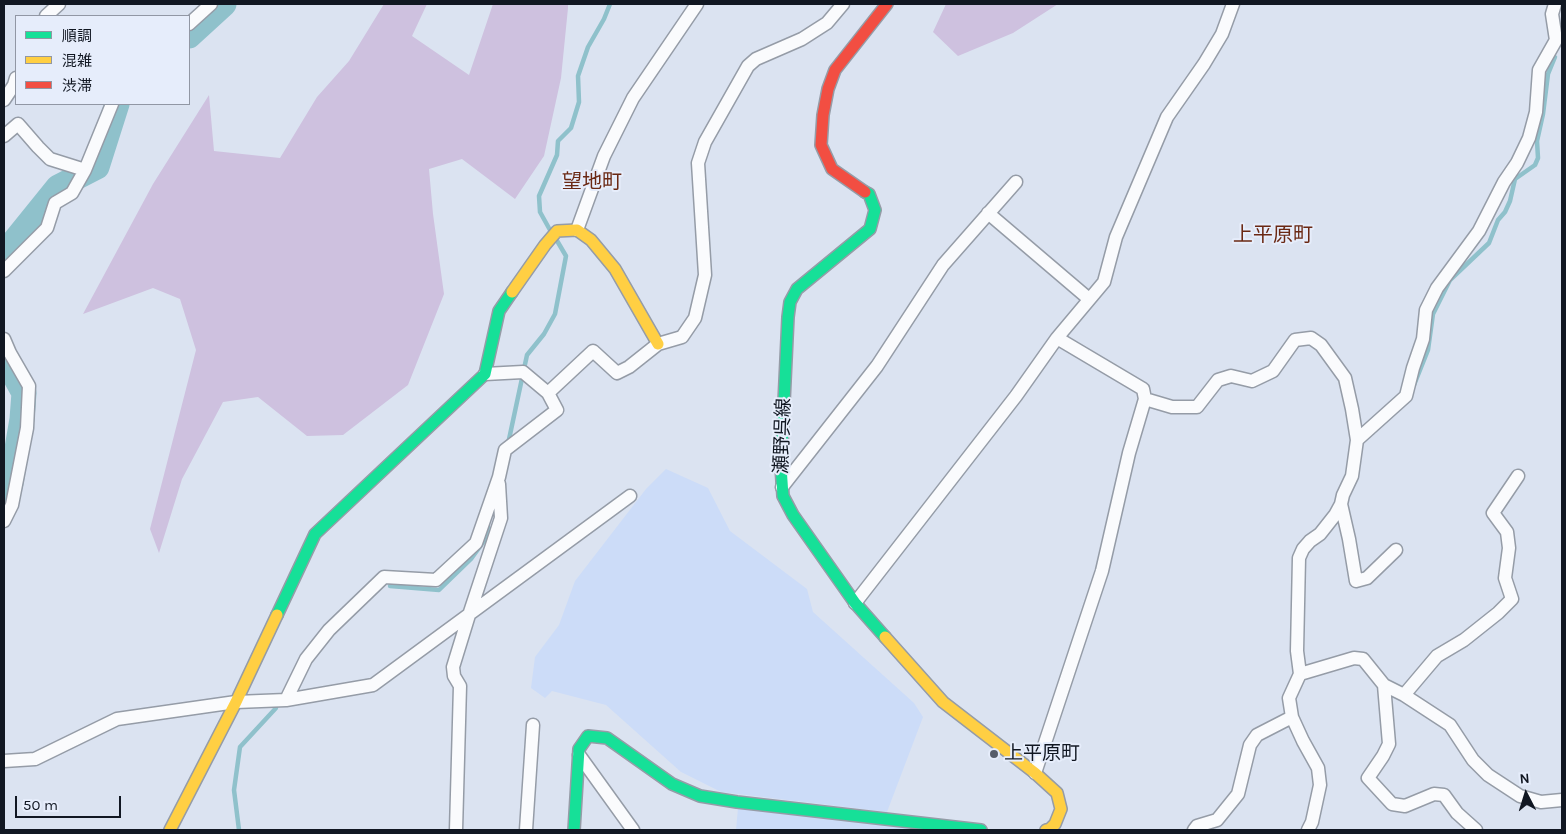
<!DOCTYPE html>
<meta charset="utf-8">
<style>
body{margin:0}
#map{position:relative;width:1566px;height:834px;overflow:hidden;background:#dbe3f1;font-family:Karla,"Noto Sans JP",sans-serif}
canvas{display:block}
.frame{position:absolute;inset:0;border:5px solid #111722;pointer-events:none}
.legend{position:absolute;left:15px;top:15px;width:175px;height:90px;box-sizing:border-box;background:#e6edfb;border:1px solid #9197a4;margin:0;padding:6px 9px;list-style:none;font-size:15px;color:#111722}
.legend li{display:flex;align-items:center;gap:10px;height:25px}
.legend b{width:25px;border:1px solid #9197a4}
.north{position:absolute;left:1501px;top:769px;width:50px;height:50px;-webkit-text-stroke:4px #e6edfb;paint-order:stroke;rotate:355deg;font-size:14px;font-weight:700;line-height:20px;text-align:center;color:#111722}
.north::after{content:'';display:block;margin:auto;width:18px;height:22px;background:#111722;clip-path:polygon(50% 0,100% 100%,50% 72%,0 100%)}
.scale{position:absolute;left:15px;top:796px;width:106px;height:22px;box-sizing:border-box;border:2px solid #111722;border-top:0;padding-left:6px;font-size:15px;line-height:18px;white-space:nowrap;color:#111722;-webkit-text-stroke:4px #e6edfb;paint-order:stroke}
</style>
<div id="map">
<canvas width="1566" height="834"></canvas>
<div class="frame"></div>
<ul class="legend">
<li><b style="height:6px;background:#16e098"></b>順調</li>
<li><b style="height:6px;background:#ffcf43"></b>混雑</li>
<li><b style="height:6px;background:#f24e42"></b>渋滞</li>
</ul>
<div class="north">N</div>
<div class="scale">50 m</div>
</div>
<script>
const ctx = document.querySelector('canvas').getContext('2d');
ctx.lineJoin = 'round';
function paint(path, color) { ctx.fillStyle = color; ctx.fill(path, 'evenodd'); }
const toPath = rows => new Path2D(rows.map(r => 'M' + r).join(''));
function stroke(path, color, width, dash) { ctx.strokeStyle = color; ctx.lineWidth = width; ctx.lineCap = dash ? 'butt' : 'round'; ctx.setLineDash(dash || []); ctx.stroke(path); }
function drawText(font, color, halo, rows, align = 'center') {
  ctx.font = font + ' Karla,"Noto Sans JP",sans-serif'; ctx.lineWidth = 4; ctx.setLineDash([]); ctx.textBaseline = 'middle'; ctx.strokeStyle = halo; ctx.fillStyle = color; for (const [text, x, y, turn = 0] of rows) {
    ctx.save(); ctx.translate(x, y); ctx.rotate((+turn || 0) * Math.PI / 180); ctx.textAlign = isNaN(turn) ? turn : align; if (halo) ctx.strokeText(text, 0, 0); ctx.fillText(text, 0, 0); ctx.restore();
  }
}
paint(toPath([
 [666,469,708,488,730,531,807,589,813,612,914,703,923,717,887,812,721,792,681,772,606,705,552,691,545,698,531,688,535,657,559,625,575,581,646,489],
 [738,808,936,830,736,830]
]), '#ccdcf8');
paint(toPath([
 [384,4,427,4,412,36,469,75,493,4,568,4,568,8,561,78,544,156,515,199,462,159,429,169,433,214,444,294,408,385,343,435,307,436,258,397,223,402,182,479,159,553,150,529,196,350,180,299,153,288,83,314,153,184,209,95,214,151,280,158,317,97,349,61],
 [946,4,1058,4,1013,33,958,56,933,32]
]), '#cec1df');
stroke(toPath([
 [550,230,540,212,539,196,557,155,558,141,571,128,579,102,578,76,588,47,604,19,610,4],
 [1414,385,1428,350,1433,314,1450,280,1489,243,1498,220,1505,212,1510,201,1515,179,1535,165,1538,158,1537,141,1543,114,1548,74,1555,57],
 [508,444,527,355,544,334,555,314,566,256,556,239],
 [390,586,439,590,471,559,484,541,488,527],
 [239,830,234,790,240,747,276,708]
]), '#8fc1cb', 4.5);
stroke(toPath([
 [189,36,224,4],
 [4,254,58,187,97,167,117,104],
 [4,357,24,393,22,419,11,483,4,506]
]), '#8fc1cb', 25);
const street = toPath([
 [46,16,59,4],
 [189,24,211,4],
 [4,100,14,85,16,78],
 [4,136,18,124,38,147,50,159,85,170],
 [988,213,1089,299],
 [577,230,604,156,633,98,697,4],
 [4,271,47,228,55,203,72,193,85,170,112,104],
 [4,339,10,353,29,386,27,428,12,505,4,521],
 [548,393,593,351,617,373,629,367,658,344,682,337,695,318,705,275,698,163,705,142,748,66,756,59,802,39,816,30,827,23,843,4],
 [1145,399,1172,407,1197,407,1218,380,1231,376,1252,381,1273,371,1295,340,1311,338,1321,345,1345,378,1352,409,1357,440,1352,476,1343,495,1341,504,1335,515,1320,534,1310,541,1303,549,1299,558,1297,651,1300,674],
 [1357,440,1406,396,1413,368,1423,339,1426,310,1437,288,1479,231,1504,182,1517,163,1529,138,1536,112,1539,70,1556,40,1552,14,1555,4],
 [782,487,877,366,943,265,1016,182],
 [1341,504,1349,539,1356,581,1367,578,1396,550],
 [855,603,1016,396,1057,338,1104,282,1116,237,1167,117,1204,64,1222,34,1233,4],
 [1384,685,1389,744,1383,756,1368,778,1392,804,1405,806,1434,794,1444,795,1457,813,1476,830],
 [1404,695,1437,656,1464,640,1498,613,1512,599,1505,578,1509,548,1507,532,1493,513,1518,476],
 [286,700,306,659,329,630,384,577,436,580,476,543,499,477,505,450,557,410,548,393,523,372,485,374],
 [579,755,633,830],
 [4,761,35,759,117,719,236,702,286,700,373,685,630,496],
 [1035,773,1102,571,1129,453,1145,399,1143,389,1057,338],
 [456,830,460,686,454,676,453,667,469,615,501,518,499,484],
 [526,830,533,725],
 [1194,830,1197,826,1217,820,1238,794,1250,745,1257,735,1292,717],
 [1308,830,1312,822,1320,785,1318,768,1303,741,1292,717,1289,698,1300,674,1354,658,1363,659,1384,685,1404,695,1450,725,1473,760,1488,775,1520,796,1541,802,1562,800]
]);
const fast = toPath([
 [865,192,869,194,875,210,870,229,797,289,790,302,788,317,781,466,783,496,793,515,855,603,885,637],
 [277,615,315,534,485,374,499,311,512,292],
 [574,830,579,749,588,736,607,738,672,784,700,796,737,802,981,830]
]);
const slow = toPath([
 [512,292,545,245,557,231,577,230,591,240,615,269,658,344],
 [885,637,943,702,1035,773,1057,793,1061,809,1055,824,1050,829,1046,830],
 [170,830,236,702,277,615]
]);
const jam = toPath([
 [865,192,832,169,821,145,823,115,828,89,835,70,887,4]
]);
stroke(street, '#959ca7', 15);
stroke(fast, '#959ca7', 14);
stroke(slow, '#959ca7', 14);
stroke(jam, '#959ca7', 14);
stroke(street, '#fafbfd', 12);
stroke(fast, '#16e098', 11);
stroke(slow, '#ffcf43', 11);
stroke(jam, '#f24e42', 11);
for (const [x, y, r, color] of [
 [994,754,5,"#585e6a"]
]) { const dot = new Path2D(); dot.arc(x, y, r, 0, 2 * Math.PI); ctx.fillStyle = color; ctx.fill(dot); stroke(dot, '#e6edfb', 2); }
drawText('19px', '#111722', '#e6edfb', [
 ["瀬野呉線",783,436,-88]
]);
drawText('19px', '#111722', '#e6edfb', [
 ["上平原町",1004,754]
], 'left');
drawText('20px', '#6a2813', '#e6edfb', [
 ["望地町",592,182],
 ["上平原町",1273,235]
]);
</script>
